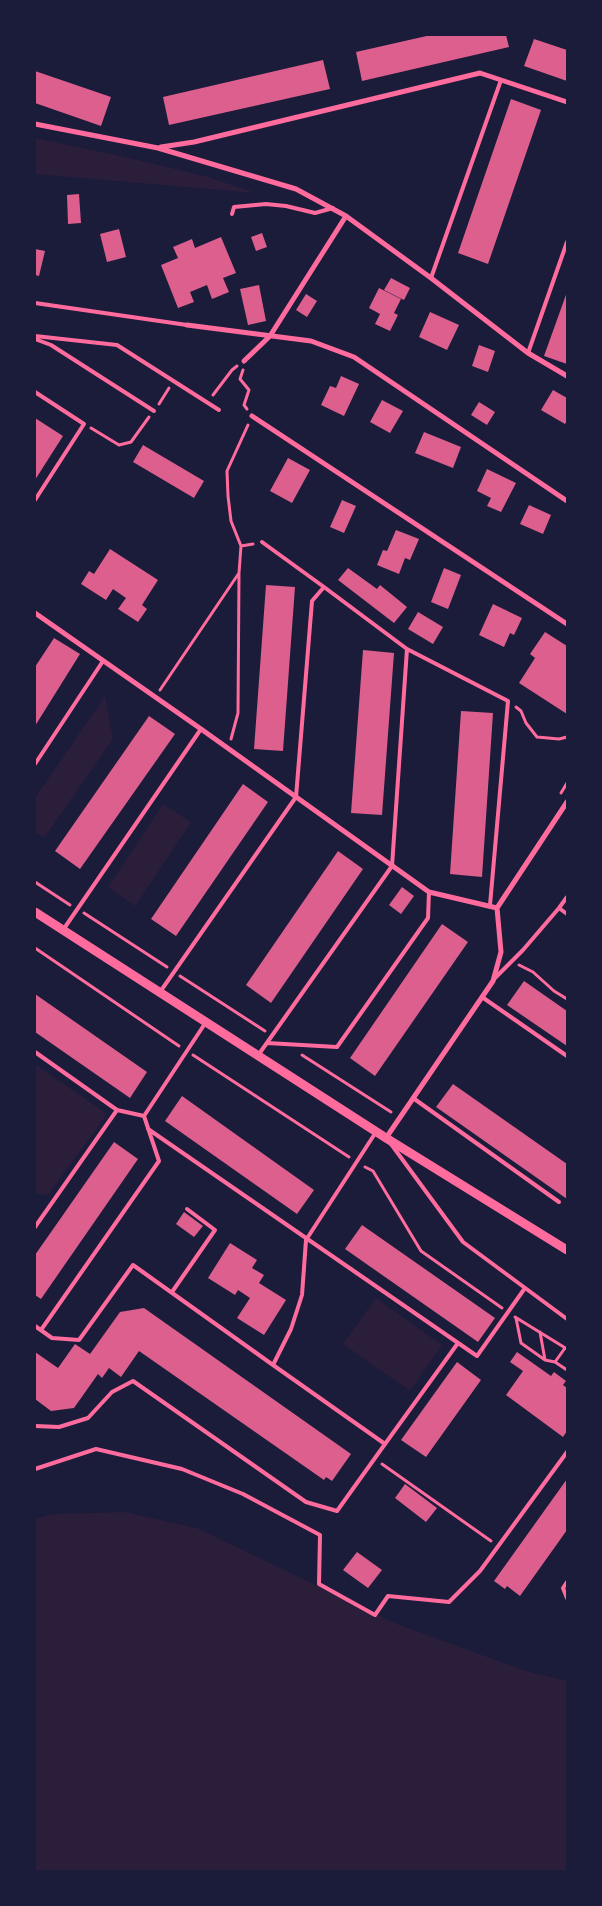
<!DOCTYPE html>
<style>
body{margin:0}
#map{position:relative;width:602px;height:1906px;overflow:hidden;background:#1b1b3a;font-family:Montserrat,sans-serif}
canvas{display:block}
.frame{position:absolute;inset:0;border:36px solid #1b1b3a;pointer-events:none}
</style>
<div id="map">
<canvas width="602" height="1906"></canvas>
<div class="frame"></div>
</div>
<script>
const ctx = document.querySelector('canvas').getContext('2d');
ctx.lineJoin = 'round';
function paint(path, color) { ctx.fillStyle = color; ctx.fill(path, 'evenodd'); }
const toPath = rows => new Path2D(rows.map(r => 'M' + r).join(''));
function stroke(path, color, width, dash) { ctx.strokeStyle = color; ctx.lineWidth = width; ctx.lineCap = dash ? 'butt' : 'round'; ctx.setLineDash(dash || []); ctx.stroke(path); }
paint(toPath([
 [35,138,120,156,205,176,256,193,35,174],
 [105,696,113,739,44,838,35,832,35,798],
 [163,804,191,822,135,906,108,887],
 [35,1064,107,1114,48,1195,35,1193],
 [376,1298,442,1345,410,1391,343,1344],
 [124,1512,197,1528,397,1624,526,1671,567,1681,567,1871,35,1871,35,1519,52,1514]
]), '#2a1e3b');
paint(toPath([
 [431,35,506,35,509,47,362,81,356,52],
 [534,39,567,50,567,81,524,66],
 [323,60,330,89,169,125,163,97],
 [35,71,111,97,101,126,35,103],
 [511,99,541,110,488,264,458,253],
 [79,194,81,223,68,224,67,195],
 [119,229,126,257,107,262,100,234],
 [262,233,267,247,256,251,251,237],
 [221,237,236,273,223,278,229,292,212,299,207,285,190,292,194,302,178,308,161,265,178,258,173,247,192,239,195,248],
 [35,249,45,251,39,276,35,275],
 [391,278,410,288,404,300,384,290],
 [259,285,266,321,248,325,240,289],
 [379,288,401,299,394,313,398,315,390,331,375,324,380,314,369,308],
 [567,292,567,364,544,356],
 [306,294,317,301,307,317,296,310],
 [430,312,459,325,447,350,419,337],
 [479,345,495,351,488,372,472,366],
 [341,376,359,384,344,416,321,405,330,386,336,388],
 [553,390,567,398,567,421,565,424,541,410],
 [382,400,403,411,390,433,370,422],
 [479,402,495,412,487,425,471,415],
 [35,418,63,436,35,480],
 [424,432,461,447,453,468,415,453],
 [143,445,204,481,194,498,133,462],
 [288,458,310,470,292,503,270,491],
 [487,469,516,483,501,512,487,506,491,498,477,491],
 [342,500,356,506,344,533,330,527],
 [529,505,551,515,543,534,520,524],
 [396,530,419,539,410,560,405,558,399,574,377,565,383,550,387,551],
 [110,549,158,580,142,605,147,609,138,622,118,609,126,598,113,589,106,600,81,584,89,571,94,574],
 [348,568,377,589,380,585,407,607,394,623,338,580],
 [444,568,461,575,448,609,431,602],
 [266,585,295,587,283,751,254,749],
 [493,604,522,618,514,635,510,633,504,647,479,635],
 [418,612,443,627,433,644,408,629],
 [545,632,567,646,567,714,519,683,535,658,530,654],
 [54,638,80,654,35,726,35,667],
 [363,650,394,653,382,815,351,813],
 [461,711,493,713,482,877,450,874],
 [149,716,175,734,80,869,55,851],
 [243,784,268,802,176,936,151,919],
 [338,851,363,869,271,1003,246,985],
 [402,887,414,896,401,914,389,905],
 [442,924,468,942,375,1076,350,1058],
 [524,981,567,1011,567,1046,507,1005],
 [35,994,147,1072,130,1098,35,1032],
 [453,1084,567,1164,567,1199,436,1107],
 [182,1096,314,1190,297,1214,165,1121],
 [114,1142,138,1159,41,1299,35,1295,35,1255],
 [184,1212,203,1226,194,1237,176,1224],
 [362,1225,495,1318,478,1342,345,1249],
 [230,1243,257,1260,252,1268,264,1275,259,1283,286,1300,264,1335,237,1318,250,1298,238,1290,235,1295,208,1278],
 [144,1308,351,1454,332,1481,326,1477,324,1480,139,1351,121,1377,109,1368,102,1378,98,1374,74,1408,51,1411,35,1399,35,1352,58,1368,75,1344,90,1354,120,1312],
 [517,1352,551,1376,554,1372,566,1381,563,1385,567,1388,567,1431,563,1437,506,1395,523,1371,510,1362],
 [457,1362,481,1380,426,1457,401,1440],
 [567,1479,567,1530,520,1596,507,1586,505,1589,494,1581],
 [405,1484,437,1508,426,1522,395,1498],
 [357,1552,382,1570,368,1588,343,1570]
]), '#dd5f8e');
stroke(toPath([
 [243,370,240,379,249,390,244,405,247,409],
 [213,395,232,370,237,366],
 [159,404,169,388],
 [91,428,119,445,131,442,149,417],
 [241,546,253,544],
 [160,690,239,573,241,546,231,521,228,496,227,471,248,425],
 [516,707,521,711,526,723,537,737,559,739,567,737],
 [231,739,238,713,239,574],
 [561,793,567,783],
 [35,882,70,905],
 [84,913,167,967],
 [35,948,179,1046],
 [519,965,533,972,554,991,567,999],
 [180,976,265,1031],
 [193,1055,349,1157],
 [302,1055,391,1112],
 [365,1167,373,1171,421,1251,502,1308],
 [515,1317,567,1349],
 [516,1318,521,1343,545,1360,555,1362,567,1370],
 [540,1332,545,1360],
 [555,1362,565,1348],
 [382,1464,491,1541]
]), '#ff6b9d', 3);
stroke(toPath([
 [232,214,234,207,266,204,286,206,315,213,333,208],
 [431,278,501,80],
 [35,303,187,325],
 [35,336,117,345,219,410],
 [35,339,51,345,154,411],
 [528,353,567,242],
 [35,392,84,424,35,500],
 [262,542,324,587],
 [407,649,508,701,490,905],
 [35,764,103,661],
 [559,908,567,914],
 [63,930,201,729],
 [494,979,523,950,559,908,567,897],
 [160,992,296,797,312,601,324,587,407,649,392,866,259,1054],
 [482,997,567,1056],
 [267,1043,337,1047,428,918,429,892],
 [35,1052,117,1110,144,1116,206,1022],
 [413,1098,559,1202],
 [148,1129,477,1356,525,1288],
 [391,1144,463,1242,567,1319],
 [35,1227,117,1110],
 [172,1292,215,1230,187,1209],
 [35,1326,52,1338,79,1340,133,1265,273,1365],
 [41,1330,159,1161,144,1116],
 [35,1426,59,1427,88,1418,112,1392,133,1381,306,1502,337,1511,385,1444,273,1365,291,1329,302,1295,306,1240,376,1132],
 [385,1444,458,1343],
 [35,1469,96,1449,182,1469,243,1494,320,1535,319,1584,375,1615,388,1596,449,1602,480,1571,567,1452],
 [567,1582,563,1588,567,1598]
]), '#ff6b9d', 4);
stroke(toPath([
 [35,124,158,148,296,189,346,216,431,278,528,353,567,376],
 [161,147,194,142,480,73,567,102],
 [187,325,311,341,354,357,567,501],
 [244,361,270,336,346,216],
 [252,416,567,624],
 [35,613,201,729,429,892,497,908],
 [386,1138,493,981,501,952,497,908,567,802]
]), '#ff6b9d', 5);
stroke(toPath([
 [35,912,386,1138,567,1250]
]), '#ff6b9d', 9);
</script>
